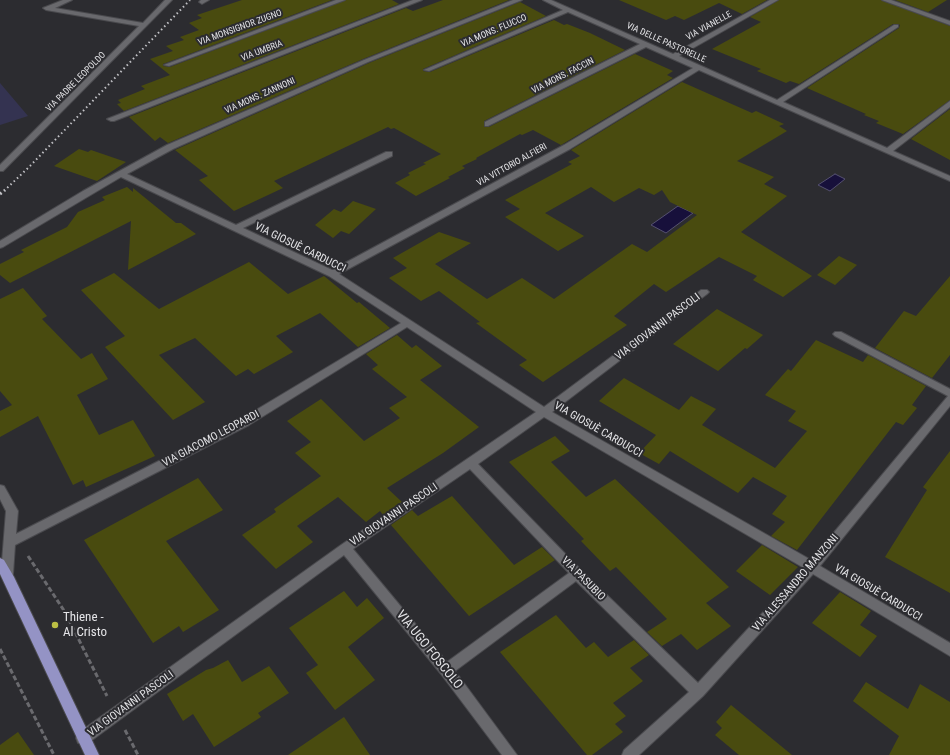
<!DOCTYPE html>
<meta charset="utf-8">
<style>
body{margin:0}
canvas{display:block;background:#2c2c30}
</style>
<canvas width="950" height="755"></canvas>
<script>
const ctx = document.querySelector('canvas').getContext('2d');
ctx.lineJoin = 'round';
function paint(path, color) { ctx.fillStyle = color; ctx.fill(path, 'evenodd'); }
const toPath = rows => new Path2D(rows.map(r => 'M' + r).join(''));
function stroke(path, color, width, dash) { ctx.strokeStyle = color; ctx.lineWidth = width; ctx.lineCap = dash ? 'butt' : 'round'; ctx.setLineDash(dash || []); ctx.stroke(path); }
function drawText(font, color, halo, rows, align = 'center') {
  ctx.font = font + ' "Roboto Condensed",sans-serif'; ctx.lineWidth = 4; ctx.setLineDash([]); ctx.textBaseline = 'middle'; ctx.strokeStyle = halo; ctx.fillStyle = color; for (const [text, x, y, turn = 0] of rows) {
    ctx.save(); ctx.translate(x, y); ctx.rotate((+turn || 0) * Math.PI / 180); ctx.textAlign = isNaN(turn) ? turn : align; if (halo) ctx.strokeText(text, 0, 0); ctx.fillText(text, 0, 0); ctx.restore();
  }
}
paint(toPath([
 [0,83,28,116,0,125]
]), '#343351');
const water = toPath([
 [835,174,845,179,830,191,818,185,835,174],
 [678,206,693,213,666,233,651,225,678,206]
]);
paint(water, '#17103b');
stroke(water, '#54506f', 1);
paint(toPath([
 [242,0,332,0,163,64,163,66,170,67,346,0,392,0,399,4,124,111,117,104,121,103,118,100,145,89,141,86,170,75,150,59,173,51,166,46,184,40,180,37,199,30,189,23,202,18,197,15],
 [443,0,509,0,363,59,168,143,160,137,155,141,129,117,406,8,413,11],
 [619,0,767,0,742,14,719,3,684,20,675,16,666,20],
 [779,0,881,0,950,26,950,100,903,134,876,123,879,121,864,115,866,114,807,88,899,28,900,25,898,24,893,24,799,84,790,81,786,83,757,71,761,69,712,49,761,22,750,17],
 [895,0,947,0,928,12],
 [520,2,546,16,423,69,423,71,430,72,554,20,564,25,567,24,590,33,625,50,484,121,484,127,489,127,635,54,673,71,667,75,673,78,561,145,533,130,522,135,520,134,476,158,477,159,462,166,465,168,448,177,450,178,416,196,395,183,410,175,408,173,426,164,423,163,441,154,394,128,391,129,388,127,274,181,283,188,234,211,199,180,208,176,175,150,369,63],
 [682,82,752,113,756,111,784,124,779,126,787,131,737,161,774,177,764,184,787,196,741,232,812,276,783,297,753,280,757,276,719,257,666,292,654,284,614,316,627,325,543,382,519,365,527,360,476,323,480,322,439,291,421,301,389,278,407,268,393,258,439,232,471,243,435,264,487,299,522,278,554,299,632,244,647,252,697,215,670,202,662,190,654,195,639,188,614,202,591,187,545,213,584,236,558,251,505,217,520,209,505,200,572,164,568,162,580,156,571,150],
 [950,109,950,160,911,139],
 [79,149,88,152,91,150,126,162,97,181,54,166],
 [127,187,133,192,133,188,176,223,181,223,196,234,128,270,131,221,10,283,0,275,0,264,24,252,21,250,67,227,78,212,105,200,102,197],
 [353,201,376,209,349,234,341,231,333,238,315,225,334,209,341,212],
 [839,256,857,265,835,285,817,275],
 [249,262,288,294,324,276,357,303,359,302,390,328,358,347,320,313,276,336,293,352,254,374,248,369,236,376,195,338,159,355,205,402,173,420,105,347,125,336,81,290,114,273,159,309],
 [950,276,950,355,932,378,875,348,904,311,916,316],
 [23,288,47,316,42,319,81,359,92,353,108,379,77,395,99,435,133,420,155,456,86,487,83,480,73,485,38,416,0,437,0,411,12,405,0,391,0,299],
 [717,309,763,335,747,349,745,348,718,371,673,344],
 [397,335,412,348,416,345,442,366,420,380,479,427,443,453,387,488,402,502,383,515,380,511,366,522,338,497,297,526,313,542,276,569,242,535,276,512,274,509,321,476,295,453,311,442,287,421,321,399,364,441,400,418,389,408,407,397,372,369,378,365,366,354],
 [816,340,863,362,868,355,926,386,912,405,917,408,903,425,896,422,797,550,771,536,785,522,772,514,787,496,753,477,738,493,670,451,659,464,639,453,656,435,599,401,624,378,679,410,691,396,716,409,702,425,775,468,807,431,788,421,796,411,765,395,788,369,791,371],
 [555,436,570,451,551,462,586,497,615,479,729,587,706,603,731,626,697,650,681,634,662,646,647,632,667,619,616,567,610,571,581,541,584,539,509,462],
 [950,451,950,593,885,557,927,490,923,487],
 [198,478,223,510,166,541,219,610,183,632,179,626,153,643,84,540],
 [452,496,514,565,542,547,555,560,469,616,391,525,412,510,418,516],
 [762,545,798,567,770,595,736,571],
 [344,591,357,607,367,598,384,618,348,647,375,680,335,710,306,673,318,665,289,628],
 [840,592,871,611,860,625,877,636,860,657,812,623],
 [556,615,586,648,594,642,608,657,634,640,649,655,630,668,643,681,613,703,626,716,615,724,623,732,592,755,587,755,500,652],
 [228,660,242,682,269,666,289,693,258,713,261,717,214,747,193,714,183,721,167,694,206,670,213,668],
 [866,682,908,709,920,684,950,702,950,755,889,755,899,736,853,701],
 [731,705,792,755,739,755,715,735,722,728,716,722],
 [344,717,370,755,288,755],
 [18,732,34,755,0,755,0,745]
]), '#494b0f');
const minor = toPath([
 [63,0,72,0,55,8,143,23,165,0,172,0,3,171,0,171,0,165,139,26,46,10,43,8,63,0],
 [209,0,202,4,199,2,201,0,209,0],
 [336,0,345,0,169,66,164,65,336,0],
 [413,0,422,0,114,121,111,121,107,119,413,0],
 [513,0,522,0,368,62,173,149,127,174,236,225,386,152,392,152,392,156,243,228,332,270,564,145,693,68,646,47,488,126,485,126,485,122,640,44,568,12,429,71,424,70,563,10,543,0,551,0,673,54,770,0,778,0,679,56,777,100,894,25,898,25,898,27,783,102,887,148,950,101,950,107,893,151,950,176,950,181,699,70,570,149,339,274,544,407,701,290,707,290,709,292,707,294,552,412,811,560,948,396,835,336,833,334,835,332,841,332,950,389,950,406,820,566,950,643,950,656,813,574,703,696,639,755,622,755,624,750,689,692,576,581,455,671,517,755,502,755,441,674,344,555,88,743,83,744,78,743,76,738,78,733,341,545,536,412,407,327,249,425,15,545,13,574,11,578,7,579,3,578,1,574,6,511,0,499,0,485,4,486,18,511,16,534,241,419,401,323,329,276,121,177,3,247,0,248,0,241,83,191,167,145,364,60,513,0],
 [544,417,804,568,698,683,581,570,478,464,544,417],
 [470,469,569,573,447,662,353,549,470,469],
 [882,0,891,0,950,21,950,25,882,0]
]);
const major = toPath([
 [0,558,4,560,14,577,99,755,85,755,0,574,0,558]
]);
stroke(minor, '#4a4a4e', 2);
stroke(major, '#4a4a4e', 2);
stroke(toPath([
 [28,556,65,612,107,696],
 [0,649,54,755],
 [125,730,138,755]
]), '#6a6a6e', 3, [5, 2.5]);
paint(minor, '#69696d');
paint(major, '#9493c5');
stroke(toPath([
 [4,191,30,166,190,0]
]), '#c2c2c6', 2, [1.5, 3]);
stroke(toPath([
 [0,194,5,190]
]), '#c2c2c6', 3, [2, 3.5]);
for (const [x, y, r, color] of [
 [55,625,4,"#bcbf44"]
]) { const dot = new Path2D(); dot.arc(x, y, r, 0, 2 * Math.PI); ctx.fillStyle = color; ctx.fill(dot); stroke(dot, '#2c2c30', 1.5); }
drawText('9px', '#e4e4e7', '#2c2c30', [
 ["VIA VIANELLE",709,26,-29],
 ["VIA MONSIGNOR ZUGNO",240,28,-20],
 ["VIA MONS. FLUCCO",494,31,-23],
 ["VIA DELLE PASTORELLE",666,43,24],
 ["VIA UMBRIA",262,51,-21],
 ["VIA MONS. FACCIN",563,76,-27],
 ["VIA PADRE LEOPOLDO",76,82,-45],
 ["VIA MONS. ZANNONI",260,96,-24],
 ["VIA VITTORIO ALFIERI",512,165,-29]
]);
drawText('11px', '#e4e4e7', '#2c2c30', [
 ["VIA GIOSUÈ CARDUCCI",300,248,26],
 ["VIA GIOVANNI PASCOLI",658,327,-37],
 ["VIA GIOSUÈ CARDUCCI",598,430,30],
 ["VIA GIACOMO LEOPARDI",211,439,-28],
 ["VIA GIOVANNI PASCOLI",394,515,-34],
 ["VIA PASUBIO",583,579,45],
 ["VIA ALESSANDRO MANZONI",796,583,-49],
 ["VIA GIOSUÈ CARDUCCI",878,593,31],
 ["VIA GIOVANNI PASCOLI",131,704,-36]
]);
drawText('13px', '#e4e4e7', '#2c2c30', [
 ["Thiene -",63,618],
 ["Al Cristo",63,633]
], 'left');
drawText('13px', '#e4e4e7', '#2c2c30', [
 ["VIA UGO FOSCOLO",429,650,51]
]);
</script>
